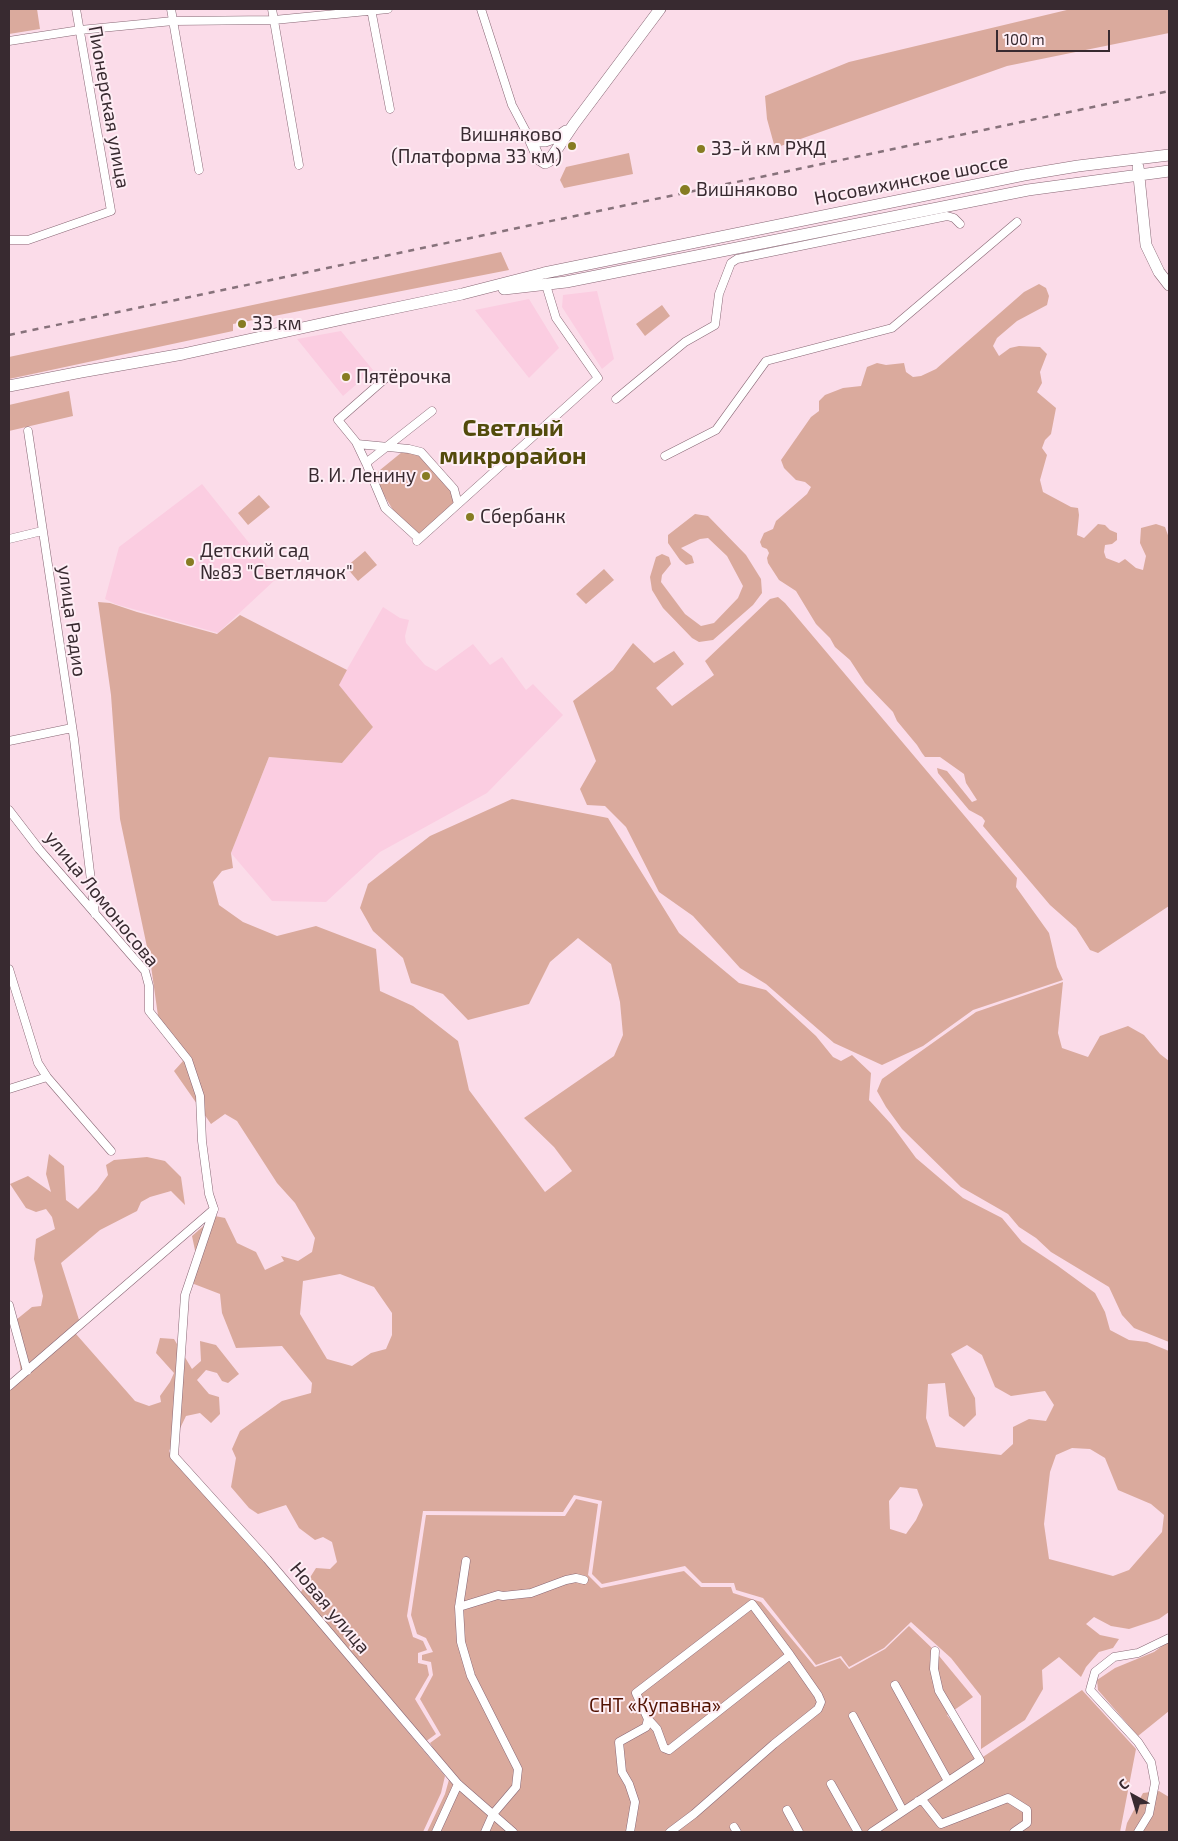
<!DOCTYPE html>
<meta charset="utf-8">
<style>
body{margin:0}
#map{position:relative;width:1178px;height:1841px;overflow:hidden;background:#fbdce9;font-family:"Exo 2",sans-serif}
canvas{display:block}
.frame{position:absolute;inset:0;border:10px solid #382a30;pointer-events:none}
.north{position:absolute;left:1108px;top:1771px;width:50px;height:50px;-webkit-text-stroke:4px #feeef5;paint-order:stroke;rotate:321deg;font-size:14px;font-weight:700;line-height:20px;text-align:center;color:#382a30}
.north::after{content:'';display:block;margin:auto;width:18px;height:22px;background:#382a30;clip-path:polygon(50% 0,100% 100%,50% 72%,0 100%)}
.scale{position:absolute;left:996px;top:30px;width:114px;height:22px;box-sizing:border-box;border:2px solid #382a30;border-top:0;padding-left:6px;font-size:15px;line-height:18px;white-space:nowrap;color:#382a30;-webkit-text-stroke:4px #feeef5;paint-order:stroke}
</style>
<div id="map">
<canvas width="1178" height="1841"></canvas>
<div class="frame"></div>
<div class="north">С</div>
<div class="scale">100 m</div>
</div>
<script>
const ctx = document.querySelector('canvas').getContext('2d');
ctx.lineJoin = 'round';
function paint(path, color) { ctx.fillStyle = color; ctx.fill(path, 'evenodd'); }
const toPath = rows => new Path2D(rows.map(r => 'M' + r).join(''));
function stroke(path, color, width, dash) { ctx.strokeStyle = color; ctx.lineWidth = width; ctx.lineCap = dash ? 'butt' : 'round'; ctx.setLineDash(dash || []); ctx.stroke(path); }
function drawText(font, color, halo, rows, align = 'center') {
  ctx.font = font + ' "Exo 2",sans-serif'; ctx.lineWidth = 4; ctx.setLineDash([]); ctx.textBaseline = 'middle'; ctx.strokeStyle = halo; ctx.fillStyle = color; for (const [text, x, y, turn = 0] of rows) {
    ctx.save(); ctx.translate(x, y); ctx.rotate((+turn || 0) * Math.PI / 180); ctx.textAlign = isNaN(turn) ? turn : align; if (halo) ctx.strokeText(text, 0, 0); ctx.fillText(text, 0, 0); ctx.restore();
  }
}
paint(toPath([
 [597,291,614,359,602,369,562,307,563,295],
 [529,299,559,348,529,378,475,310],
 [341,331,373,370,343,396,297,339],
 [202,484,277,578,218,633,115,604,105,599,119,547],
 [383,607,400,618,409,620,405,636,406,643,425,665,436,671,473,644,490,665,502,657,526,690,533,684,563,715,487,793,380,852,326,902,272,901,231,853,269,757,342,763,373,727,338,685]
]), '#fbcde1');
paint(toPath([
 [9,9,37,9,40,29,9,34],
 [1071,9,1169,9,1169,33,1007,66,775,148,767,119,765,96,849,62],
 [629,153,633,174,564,188,560,180,566,167],
 [501,252,509,270,233,324,233,331,9,379,9,357],
 [1039,284,1046,288,1049,296,1047,305,1017,321,997,338,993,346,999,356,1010,348,1019,346,1040,347,1047,354,1040,372,1042,383,1037,392,1056,408,1051,434,1045,440,1042,448,1047,455,1040,480,1043,492,1071,507,1078,508,1079,515,1077,535,1084,538,1098,524,1105,525,1110,530,1117,533,1117,540,1112,544,1105,545,1104,552,1106,558,1119,563,1125,559,1136,568,1143,570,1146,556,1140,543,1141,528,1156,524,1165,527,1169,538,1169,906,1098,953,1090,950,1076,928,1050,905,983,826,985,821,982,817,969,810,938,773,937,768,947,771,972,802,977,800,966,783,964,774,940,757,925,757,922,753,917,745,897,721,893,712,865,683,850,660,835,647,830,638,816,624,796,591,779,580,768,563,767,558,769,553,767,549,762,547,760,542,764,533,773,529,776,521,807,494,811,487,805,482,796,480,784,468,781,460,811,417,819,411,819,401,825,395,843,388,861,386,867,367,877,363,886,365,904,363,906,372,913,377,921,376,936,369,1024,292],
 [662,305,670,316,645,336,636,324],
 [69,391,73,416,9,431,9,405],
 [407,448,422,455,452,490,455,504,421,535,408,528,396,515,373,477,380,470],
 [259,495,270,507,248,525,238,513],
 [695,514,708,516,746,555,761,579,762,593,753,605,713,640,699,642,692,638,663,608,652,590,650,577,656,557,662,554,669,557,671,564,662,575,661,582,685,614,701,626,714,623,738,598,743,586,727,556,708,538,700,539,681,548,692,556,694,563,686,565,680,560,668,543,668,535],
 [365,551,377,565,358,581,346,567],
 [604,569,614,580,586,604,576,594],
 [778,597,785,603,1017,878,1016,887,1049,933,1057,967,1063,980,973,1010,923,1046,882,1065,834,1043,766,984,740,968,693,916,659,892,626,827,605,806,587,805,580,789,596,761,573,701,613,670,633,643,654,663,674,651,684,664,656,688,672,706,714,675,705,661,770,599],
 [98,602,110,603,137,612,217,634,240,615,347,670,339,685,373,727,342,763,269,757,231,853,233,868,222,871,213,882,219,905,243,922,277,936,316,926,376,949,380,991,413,1006,458,1041,469,1090,545,1192,572,1171,554,1147,524,1118,614,1056,623,1035,620,1002,611,964,578,938,550,962,529,1004,468,1020,443,994,411,983,403,958,373,931,360,908,368,884,430,836,512,799,608,818,679,933,739,983,766,990,816,1036,833,1057,841,1061,852,1055,871,1073,869,1100,891,1124,916,1158,963,1198,1002,1218,1022,1242,1058,1266,1095,1293,1105,1312,1110,1330,1129,1340,1147,1342,1169,1351,1169,1612,1159,1619,1129,1629,1111,1626,1094,1617,1086,1624,1100,1635,1119,1639,1113,1648,1099,1652,1086,1667,1081,1677,1059,1657,1042,1670,1043,1689,1025,1720,981,1749,981,1696,951,1658,911,1622,884,1648,849,1667,841,1656,816,1665,763,1598,736,1590,734,1583,702,1583,685,1566,602,1584,592,1574,602,1501,574,1495,563,1512,423,1511,407,1616,413,1637,423,1641,427,1650,418,1653,418,1663,427,1665,429,1675,415,1699,436,1734,425,1742,299,1595,316,1568,330,1569,337,1562,332,1542,323,1537,315,1540,299,1528,286,1505,258,1514,249,1508,231,1487,236,1458,232,1449,240,1431,282,1401,311,1393,312,1383,282,1346,236,1348,222,1313,220,1294,194,1284,190,1275,196,1255,192,1236,215,1216,225,1218,237,1243,256,1252,265,1270,284,1261,281,1256,298,1261,312,1252,315,1238,295,1203,277,1183,237,1121,225,1114,211,1124,174,1071,183,1061,160,1030,151,966,120,819,111,695],
 [340,1274,374,1287,392,1313,392,1335,386,1349,371,1353,352,1366,327,1359,300,1314,303,1281],
 [967,1345,982,1355,995,1387,1011,1396,1045,1391,1054,1405,1046,1421,1029,1419,1013,1427,1013,1444,1001,1455,936,1447,926,1418,928,1384,945,1383,949,1416,964,1427,976,1415,975,1398,951,1354],
 [1072,1448,1090,1449,1105,1458,1118,1490,1151,1504,1164,1515,1162,1532,1129,1570,1113,1576,1049,1559,1044,1524,1050,1472,1056,1455],
 [900,1487,917,1489,923,1505,916,1520,906,1534,890,1529,889,1501],
 [1063,982,1058,1033,1062,1048,1088,1057,1100,1036,1128,1026,1144,1035,1160,1054,1169,1061,1169,1342,1134,1328,1122,1315,1109,1287,1051,1252,1036,1238,1019,1227,1008,1214,961,1187,902,1129,886,1107,877,1091,882,1079,976,1012],
 [49,1154,64,1166,66,1200,78,1209,97,1190,108,1175,106,1165,114,1160,147,1157,165,1161,181,1177,185,1205,171,1191,150,1197,141,1202,137,1211,100,1230,61,1263,80,1323,76,1334,135,1401,149,1406,161,1402,160,1396,170,1382,174,1373,156,1353,160,1338,174,1339,192,1369,201,1361,200,1341,216,1345,239,1374,228,1383,222,1381,217,1373,206,1370,197,1380,209,1394,219,1397,220,1414,211,1423,200,1413,186,1416,169,1451,173,1460,223,1512,445,1776,441,1793,423,1832,9,1832,9,1383,21,1372,15,1334,11,1324,32,1307,41,1306,43,1296,34,1259,36,1239,55,1229,52,1217,46,1209,36,1212,26,1208,10,1184,28,1176,51,1192,46,1174],
 [576,1499,598,1504,588,1575,601,1588,684,1571,701,1587,731,1587,733,1593,761,1602,815,1667,840,1658,849,1669,885,1649,909,1626,935,1651,973,1697,947,1715,980,1759,1082,1690,1136,1749,1120,1832,427,1832,445,1794,450,1776,430,1743,441,1735,420,1699,433,1675,431,1662,422,1660,422,1655,433,1652,426,1638,417,1634,411,1615,426,1515,565,1516],
 [1169,1641,1169,1711,1138,1736,1098,1690,1097,1680,1115,1668,1154,1652],
 [1159,1791,1169,1797,1169,1832,1125,1832,1127,1823,1143,1793]
]), '#daaa9d');
const street = toPath([
 [171,9,199,170],
 [272,9,299,165],
 [371,9,390,109],
 [481,9,512,105,531,141],
 [9,41,80,30,173,21,274,20,388,9],
 [9,240,28,240,111,211,76,9],
 [387,377,338,420,356,442,366,463,432,411],
 [616,399,685,342,715,325,719,294,731,263,737,259,947,216,954,218,960,224],
 [28,431,74,739,95,914],
 [357,444,409,449,421,452,454,489,458,504],
 [665,456,716,430,766,361,892,328,1017,222],
 [366,463,385,508,419,539],
 [9,539,42,531],
 [417,541,598,378,556,318,546,285],
 [9,741,72,728],
 [9,810,39,849,145,971,149,986,149,1011,188,1060,200,1096,202,1141,209,1194,214,1209],
 [9,969,38,1063,47,1077,111,1151],
 [9,1089,47,1077],
 [214,1209,185,1295,174,1456,267,1559,458,1784,513,1832],
 [9,1305,27,1371],
 [9,1386,213,1210],
 [466,1561,459,1607,461,1642,471,1676,518,1769,516,1787,493,1814,485,1832],
 [459,1607,498,1595,503,1596,531,1593,566,1580,576,1578,584,1580],
 [895,1685,948,1781],
 [853,1716,903,1811],
 [831,1784,858,1832],
 [918,1801,923,1801,941,1824,1008,1798,1027,1810,1027,1823,1014,1832],
 [787,1810,799,1832],
 [734,1827,737,1832],
 [436,1832,458,1784],
 [630,1832,635,1802,629,1784,622,1772,619,1742,646,1727,648,1719],
 [670,1832,694,1814,774,1744,818,1709,821,1702,818,1695,790,1655,752,1604,636,1693,648,1719,657,1729,664,1748,669,1750,790,1655],
 [872,1832,980,1760,939,1691,934,1669,935,1651],
 [1138,1832,1149,1814,1155,1783,1151,1762,1138,1742,1090,1690,1095,1672,1114,1657,1138,1653,1169,1638]
]);
const secondary = toPath([
 [531,141,539,159,545,163,549,161,574,124,660,9],
 [531,141,545,141,559,136,566,131],
 [1138,167,1146,245,1159,272,1169,285],
 [504,289,566,282,1028,190,1169,171],
 [9,386,81,372,183,354,343,319,462,294,544,273,1024,175,1078,166,1169,155]
]);
stroke(street, '#886775', 9);
stroke(secondary, '#886775', 12);
stroke(street, '#fff', 8);
stroke(secondary, '#fff', 11);
stroke(toPath([
 [9,335,1169,91]
]), '#87727b', 2.5, [6, 6]);
for (const [x, y, r, color] of [
 [572,146,5,"#867c22"],
 [701,149,5,"#867c22"],
 [685,190,6,"#867c22"],
 [242,324,5,"#867c22"],
 [346,377,5,"#867c22"],
 [426,476,5,"#867c22"],
 [470,517,5,"#867c22"],
 [190,562,5,"#867c22"]
]) { const dot = new Path2D(); dot.arc(x, y, r, 0, 2 * Math.PI); ctx.fillStyle = color; ctx.fill(dot); stroke(dot, '#feeef5', 2); }
drawText('19px', '#382a30', '#feeef5', [
 ["Пионерская улица",109,107,80],
 ["Носовихинское шоссе",911,180,-11],
 ["улица Радио",72,621,82],
 ["улица Ломоносова",102,899,51],
 ["Новая улица",330,1608,50]
]);
drawText('19px', '#382a30', '#feeef5', [
 ["Вишняково",562,135,"right"],
 ["(Платформа 33 км)",562,157,"right"],
 ["33-й км РЖД",711,149],
 ["Вишняково",696,190],
 ["33 км",252,324],
 ["Пятёрочка",356,377],
 ["В. И. Ленину",416,476,"right"],
 ["Сбербанк",480,517],
 ["Детский сад",200,551],
 ["№83 \"Светлячок\"",200,573]
], 'left');
drawText('19px', '#521101', '#feeef5', [
 ["СНТ «Купавна»",655,1706]
]);
drawText('bold 24px', '#524b0b', '#feeef5', [
 ["Светлый",513,428],
 ["микрорайон",513,456]
]);
</script>
